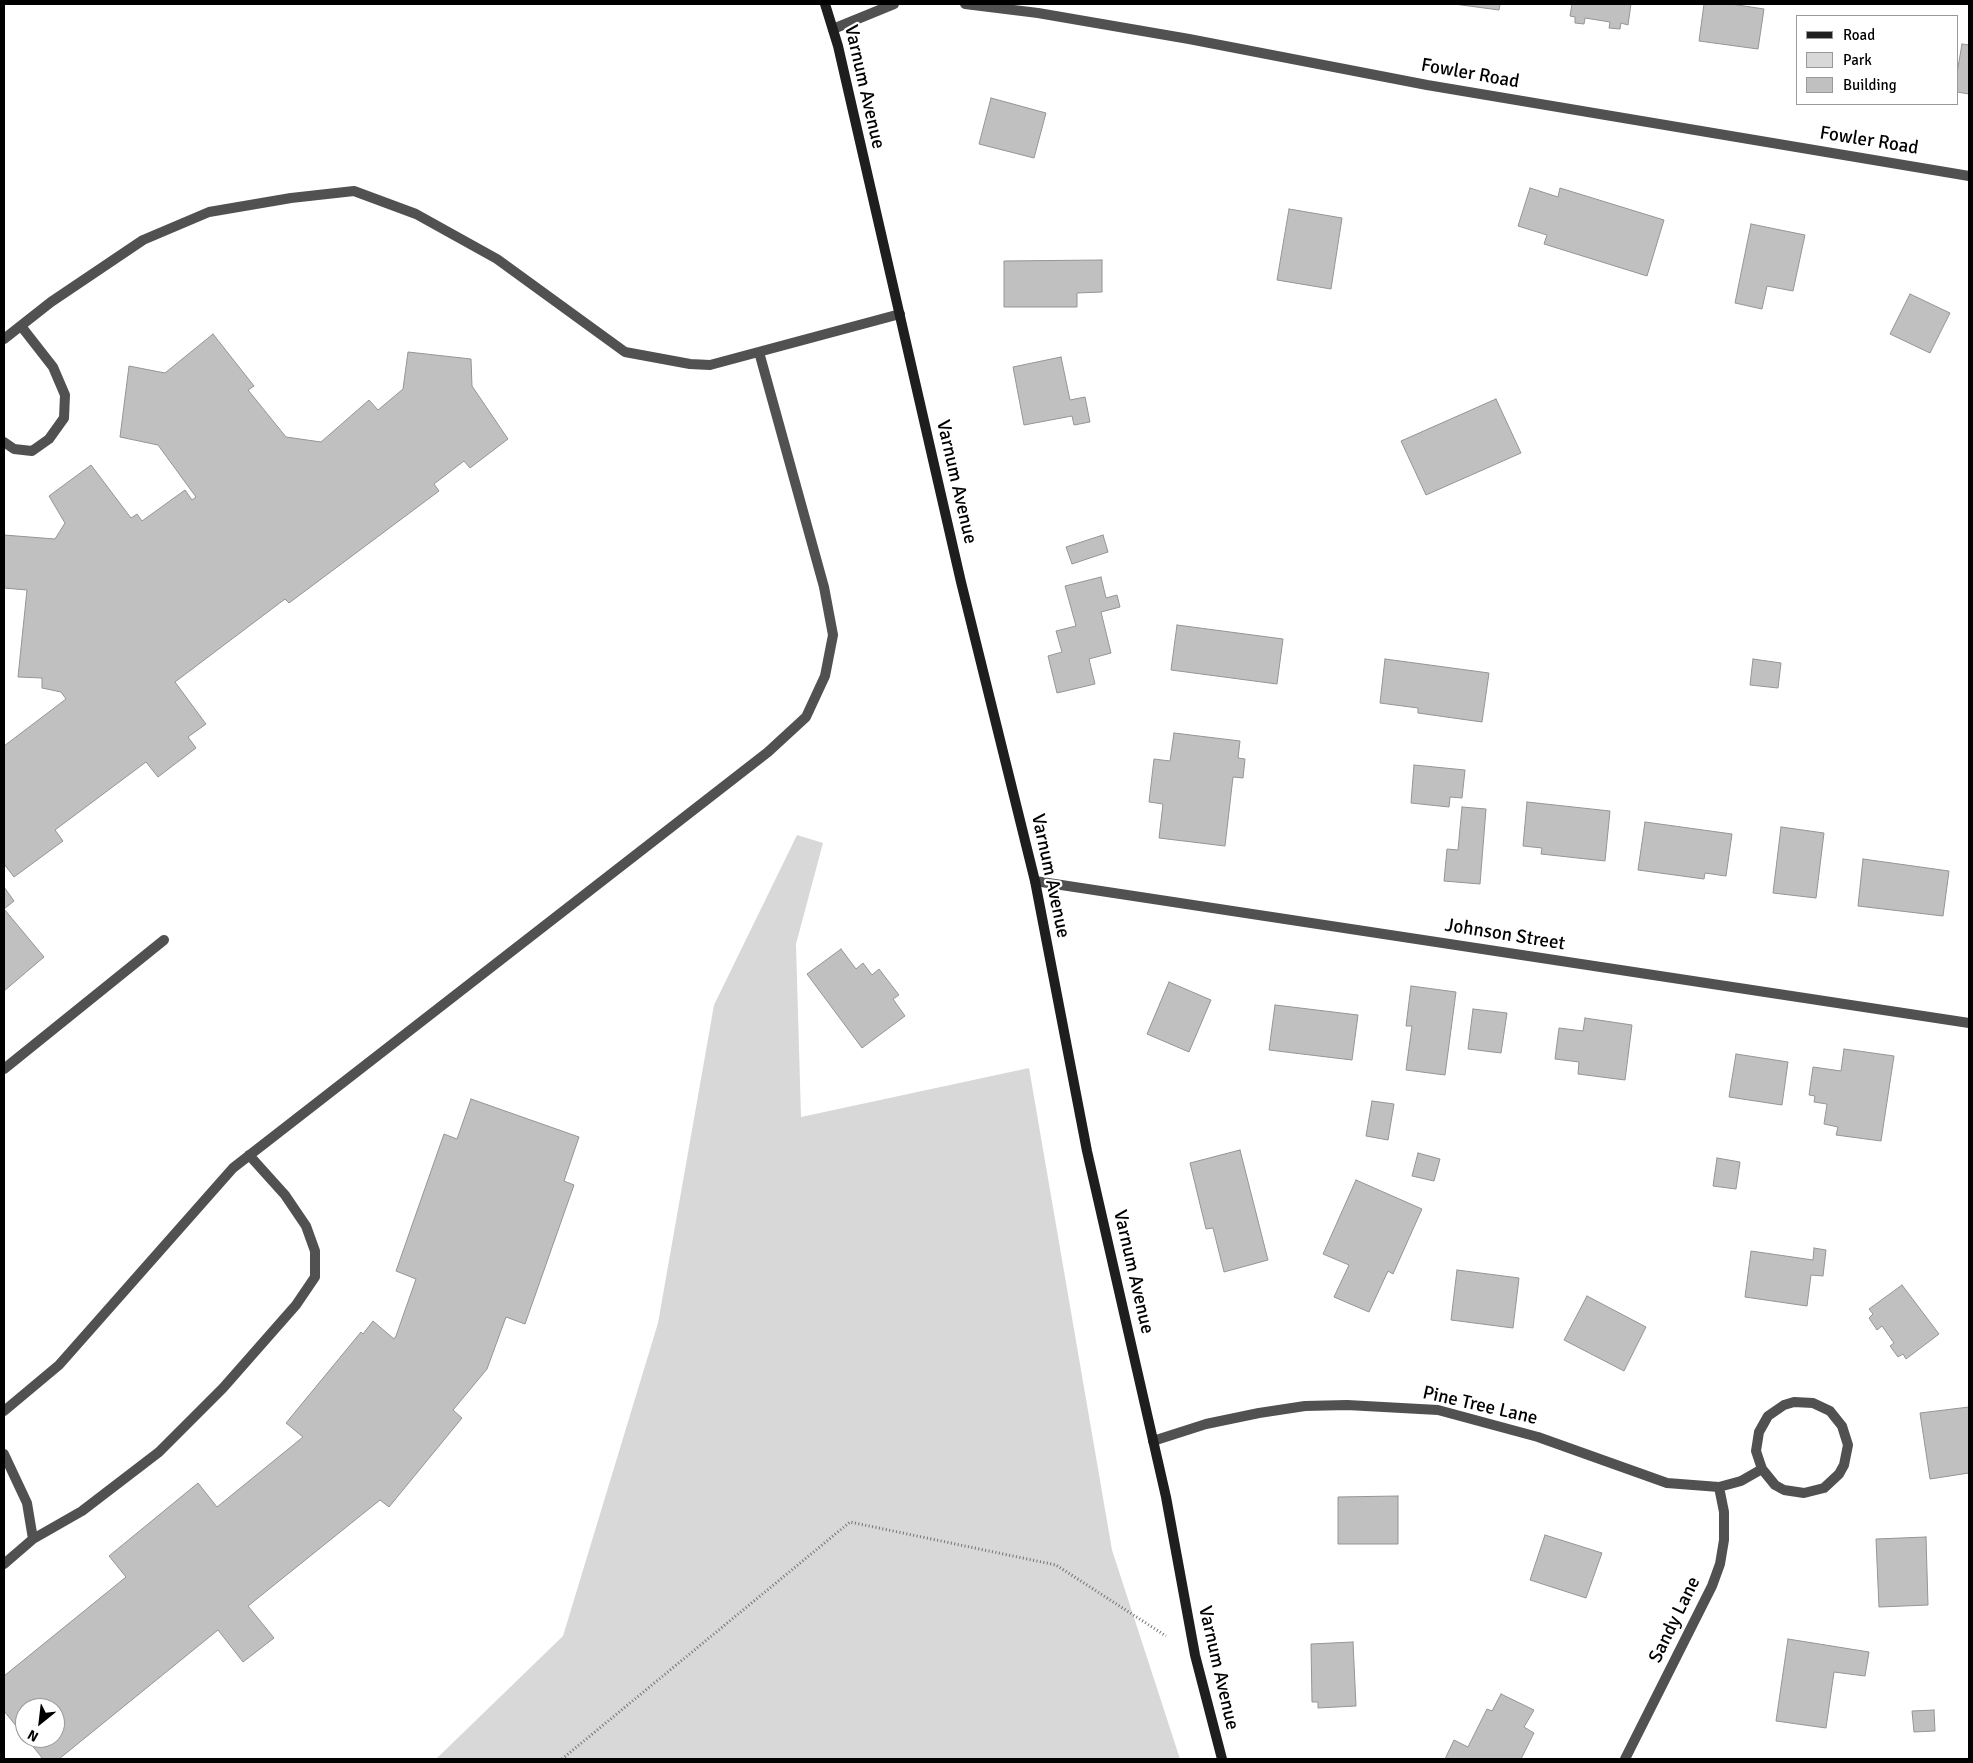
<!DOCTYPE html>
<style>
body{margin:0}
#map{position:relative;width:1973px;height:1763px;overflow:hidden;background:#fff;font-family:Signika,sans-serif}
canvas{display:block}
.frame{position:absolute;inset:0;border:5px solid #000;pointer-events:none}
.legend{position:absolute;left:1796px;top:15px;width:162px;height:90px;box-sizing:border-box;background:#fff;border:1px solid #999;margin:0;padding:6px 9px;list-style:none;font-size:15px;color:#000}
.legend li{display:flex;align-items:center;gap:10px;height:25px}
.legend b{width:25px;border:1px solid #999}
.north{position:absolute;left:15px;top:1698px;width:50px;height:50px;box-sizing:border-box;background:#fff;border:1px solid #999;border-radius:50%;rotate:209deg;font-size:14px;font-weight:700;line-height:20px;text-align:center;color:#000}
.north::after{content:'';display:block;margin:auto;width:18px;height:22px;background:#000;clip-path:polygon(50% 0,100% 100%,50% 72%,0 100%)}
</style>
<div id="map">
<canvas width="1973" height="1763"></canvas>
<div class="frame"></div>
<ul class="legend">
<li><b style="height:6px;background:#1e1e1e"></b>Road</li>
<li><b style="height:14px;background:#d8d8d8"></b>Park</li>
<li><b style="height:14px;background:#c0c0c0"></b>Building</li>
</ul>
<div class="north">N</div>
</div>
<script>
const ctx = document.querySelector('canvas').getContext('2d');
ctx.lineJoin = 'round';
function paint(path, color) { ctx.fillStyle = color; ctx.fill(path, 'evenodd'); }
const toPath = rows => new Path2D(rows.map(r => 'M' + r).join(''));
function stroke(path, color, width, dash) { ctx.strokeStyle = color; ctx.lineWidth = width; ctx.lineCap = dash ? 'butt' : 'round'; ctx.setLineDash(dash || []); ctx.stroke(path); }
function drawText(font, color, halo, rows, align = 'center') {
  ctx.font = font + ' Signika,sans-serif'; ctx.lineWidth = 4.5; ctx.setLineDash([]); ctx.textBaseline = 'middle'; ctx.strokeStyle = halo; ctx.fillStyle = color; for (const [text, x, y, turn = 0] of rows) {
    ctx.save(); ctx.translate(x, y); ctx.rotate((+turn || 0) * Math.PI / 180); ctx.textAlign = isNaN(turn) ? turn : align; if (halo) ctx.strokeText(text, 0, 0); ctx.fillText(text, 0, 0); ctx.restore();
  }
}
paint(toPath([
 [797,835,823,843,796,944,801,1117,1029,1068,1112,1550,1180,1759,436,1759,563,1636,658,1323,714,1005]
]), '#d8d8d8');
const building = toPath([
 [1454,4,1500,4,1499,10,1454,4],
 [1572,4,1631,4,1628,25,1621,23,1620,29,1609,28,1610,22,1585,18,1584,24,1575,23,1575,17,1570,16,1572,4],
 [1704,4,1731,4,1764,9,1758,49,1699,41,1704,4],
 [1962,44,1969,45,1969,94,1957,92,1957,73,1962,44],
 [991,98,1046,113,1034,158,979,144,991,98],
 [1530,188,1558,197,1560,188,1664,220,1647,276,1544,244,1547,235,1518,226,1530,188],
 [1289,209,1342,218,1331,289,1277,280,1289,209],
 [1751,224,1805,235,1793,291,1767,286,1762,309,1735,303,1751,224],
 [1102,260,1102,292,1077,293,1077,307,1004,307,1004,261,1102,260],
 [1910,294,1950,313,1930,353,1890,334,1910,294],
 [213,334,254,386,248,390,286,437,321,442,369,400,378,410,403,389,408,352,471,359,472,386,508,439,470,468,464,461,434,484,439,491,289,603,285,599,175,682,206,724,188,737,196,748,158,777,146,762,55,830,63,841,14,877,4,864,4,746,66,699,61,692,42,688,42,678,18,677,27,590,4,588,4,535,55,539,65,523,49,496,91,465,131,518,137,514,142,521,185,490,192,500,196,497,158,445,120,437,129,366,165,373,213,334],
 [1061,357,1070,400,1085,397,1090,422,1074,425,1072,416,1024,425,1013,367,1061,357],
 [1496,399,1521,453,1426,495,1401,441,1496,399],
 [1103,535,1108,552,1072,564,1066,547,1103,535],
 [1101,577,1106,598,1117,595,1120,607,1101,612,1111,653,1089,659,1095,684,1057,693,1048,656,1062,652,1056,631,1076,626,1065,586,1101,577],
 [1177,625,1283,639,1277,684,1171,670,1177,625],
 [1385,659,1489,673,1482,722,1418,713,1418,708,1380,703,1385,659],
 [1753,659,1781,663,1778,688,1750,685,1753,659],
 [1174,733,1240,741,1238,758,1245,759,1243,778,1233,777,1225,846,1159,838,1163,804,1149,802,1154,759,1170,761,1174,733],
 [1414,765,1465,770,1462,798,1450,797,1449,807,1411,803,1414,765],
 [1527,802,1610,811,1605,861,1541,854,1542,848,1523,846,1527,802],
 [1462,807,1486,809,1480,884,1444,881,1447,849,1458,850,1462,807],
 [1645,822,1732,834,1726,876,1705,873,1704,879,1638,870,1645,822],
 [1781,827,1824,833,1816,898,1773,893,1781,827],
 [1863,859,1949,871,1943,916,1858,906,1863,859],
 [4,887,14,901,4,909,44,957,4,991,4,887],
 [841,949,856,969,863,963,872,975,879,969,899,995,893,999,905,1016,862,1048,807,974,841,949],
 [1169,982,1211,1000,1189,1052,1147,1034,1169,982],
 [1411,986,1456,992,1445,1075,1406,1070,1412,1026,1406,1026,1411,986],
 [1275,1005,1358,1015,1352,1060,1269,1050,1275,1005],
 [1473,1009,1507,1013,1501,1053,1468,1049,1473,1009],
 [1585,1018,1632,1025,1625,1080,1578,1074,1579,1062,1555,1059,1559,1028,1583,1031,1585,1018],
 [1844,1049,1894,1056,1881,1141,1836,1135,1838,1127,1824,1124,1827,1104,1814,1102,1815,1096,1809,1095,1813,1067,1841,1071,1844,1049],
 [1736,1054,1788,1062,1782,1105,1729,1097,1736,1054],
 [471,1099,579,1137,564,1181,574,1185,525,1324,506,1317,487,1369,453,1410,462,1418,389,1507,380,1500,248,1606,274,1638,243,1662,218,1630,59,1759,43,1759,26,1738,55,1738,55,1708,25,1708,25,1737,4,1711,4,1676,126,1577,109,1556,198,1483,217,1507,303,1437,286,1423,361,1332,363,1334,373,1321,394,1339,396,1336,416,1279,396,1271,444,1134,457,1139,471,1099],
 [1372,1101,1394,1104,1388,1140,1366,1136,1372,1101],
 [1240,1150,1268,1260,1224,1272,1213,1228,1206,1229,1190,1163,1240,1150],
 [1418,1153,1440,1159,1434,1181,1412,1176,1418,1153],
 [1717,1158,1740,1162,1736,1189,1713,1186,1717,1158],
 [1356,1180,1422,1209,1393,1274,1388,1271,1369,1312,1334,1297,1349,1265,1323,1254,1356,1180],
 [1814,1248,1826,1250,1823,1276,1811,1275,1807,1306,1745,1297,1751,1251,1813,1260,1814,1248],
 [1457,1270,1519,1278,1513,1328,1451,1320,1457,1270],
 [1902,1285,1939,1334,1906,1359,1903,1354,1898,1357,1890,1346,1894,1343,1882,1326,1877,1330,1869,1318,1873,1314,1869,1309,1902,1285],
 [1587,1296,1646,1327,1624,1371,1564,1340,1587,1296],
 [1969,1407,1969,1473,1930,1479,1920,1413,1969,1407],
 [1398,1496,1398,1544,1338,1544,1338,1497,1398,1496],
 [1545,1535,1602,1553,1586,1598,1530,1580,1545,1535],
 [1926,1537,1928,1605,1879,1607,1876,1539,1926,1537],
 [1788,1639,1869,1652,1865,1676,1834,1672,1826,1728,1776,1721,1788,1639],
 [1353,1642,1356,1706,1318,1708,1318,1702,1312,1702,1311,1644,1353,1642],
 [1501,1694,1534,1710,1524,1727,1534,1733,1521,1759,1445,1759,1454,1740,1468,1747,1487,1709,1492,1711,1501,1694],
 [1934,1710,1935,1731,1914,1732,1912,1711,1934,1710]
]);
paint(building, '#c0c0c0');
stroke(building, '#959595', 1);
stroke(toPath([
 [562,1759,850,1522,1056,1565,1166,1636]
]), '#737373', 3, [1, 2.5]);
stroke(toPath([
 [4,339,51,302,143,240,209,212,291,198,354,191,416,214,497,259,625,352,690,364,710,365,900,314],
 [4,442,14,449,32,451,49,439,64,418,65,395,53,367,21,326],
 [4,1069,164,940],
 [4,1411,59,1365,233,1168,768,752,806,717,825,676,833,635,824,587,759,352],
 [4,1454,27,1503,33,1539,4,1564],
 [33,1539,82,1511,159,1452,223,1388,296,1305,315,1277,315,1251,306,1226,285,1195,249,1155]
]), '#515151', 10);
stroke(toPath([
 [965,4,1038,13,1189,39,1427,85,1969,176],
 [833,29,894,4],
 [1035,881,1969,1023],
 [1153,1441,1206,1424,1259,1413,1305,1406,1347,1405,1438,1410,1538,1437,1667,1483,1719,1487,1741,1481,1762,1469,1756,1451,1759,1432,1768,1416,1784,1405,1794,1402,1813,1403,1830,1411,1842,1426,1848,1445,1844,1465,1839,1474,1824,1488,1804,1493,1784,1490,1775,1485,1762,1469],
 [1625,1759,1712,1586,1720,1564,1724,1540,1724,1512,1719,1487]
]), '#515151', 10);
stroke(toPath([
 [825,4,838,46,961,582,1035,881,1087,1151,1166,1497,1195,1655,1222,1759]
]), '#1e1e1e', 10);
drawText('19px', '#000', '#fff', [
 ["Fowler Road",1470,74,10],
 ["Varnum Avenue",864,87,77],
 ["Fowler Road",1869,141,9],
 ["Varnum Avenue",956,482,77],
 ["Varnum Avenue",1050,876,78],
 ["Johnson Street",1505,935,9],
 ["Varnum Avenue",1133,1272,77],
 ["Pine Tree Lane",1480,1406,13],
 ["Sandy Lane",1675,1620,-64],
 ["Varnum Avenue",1218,1668,77]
]);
</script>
